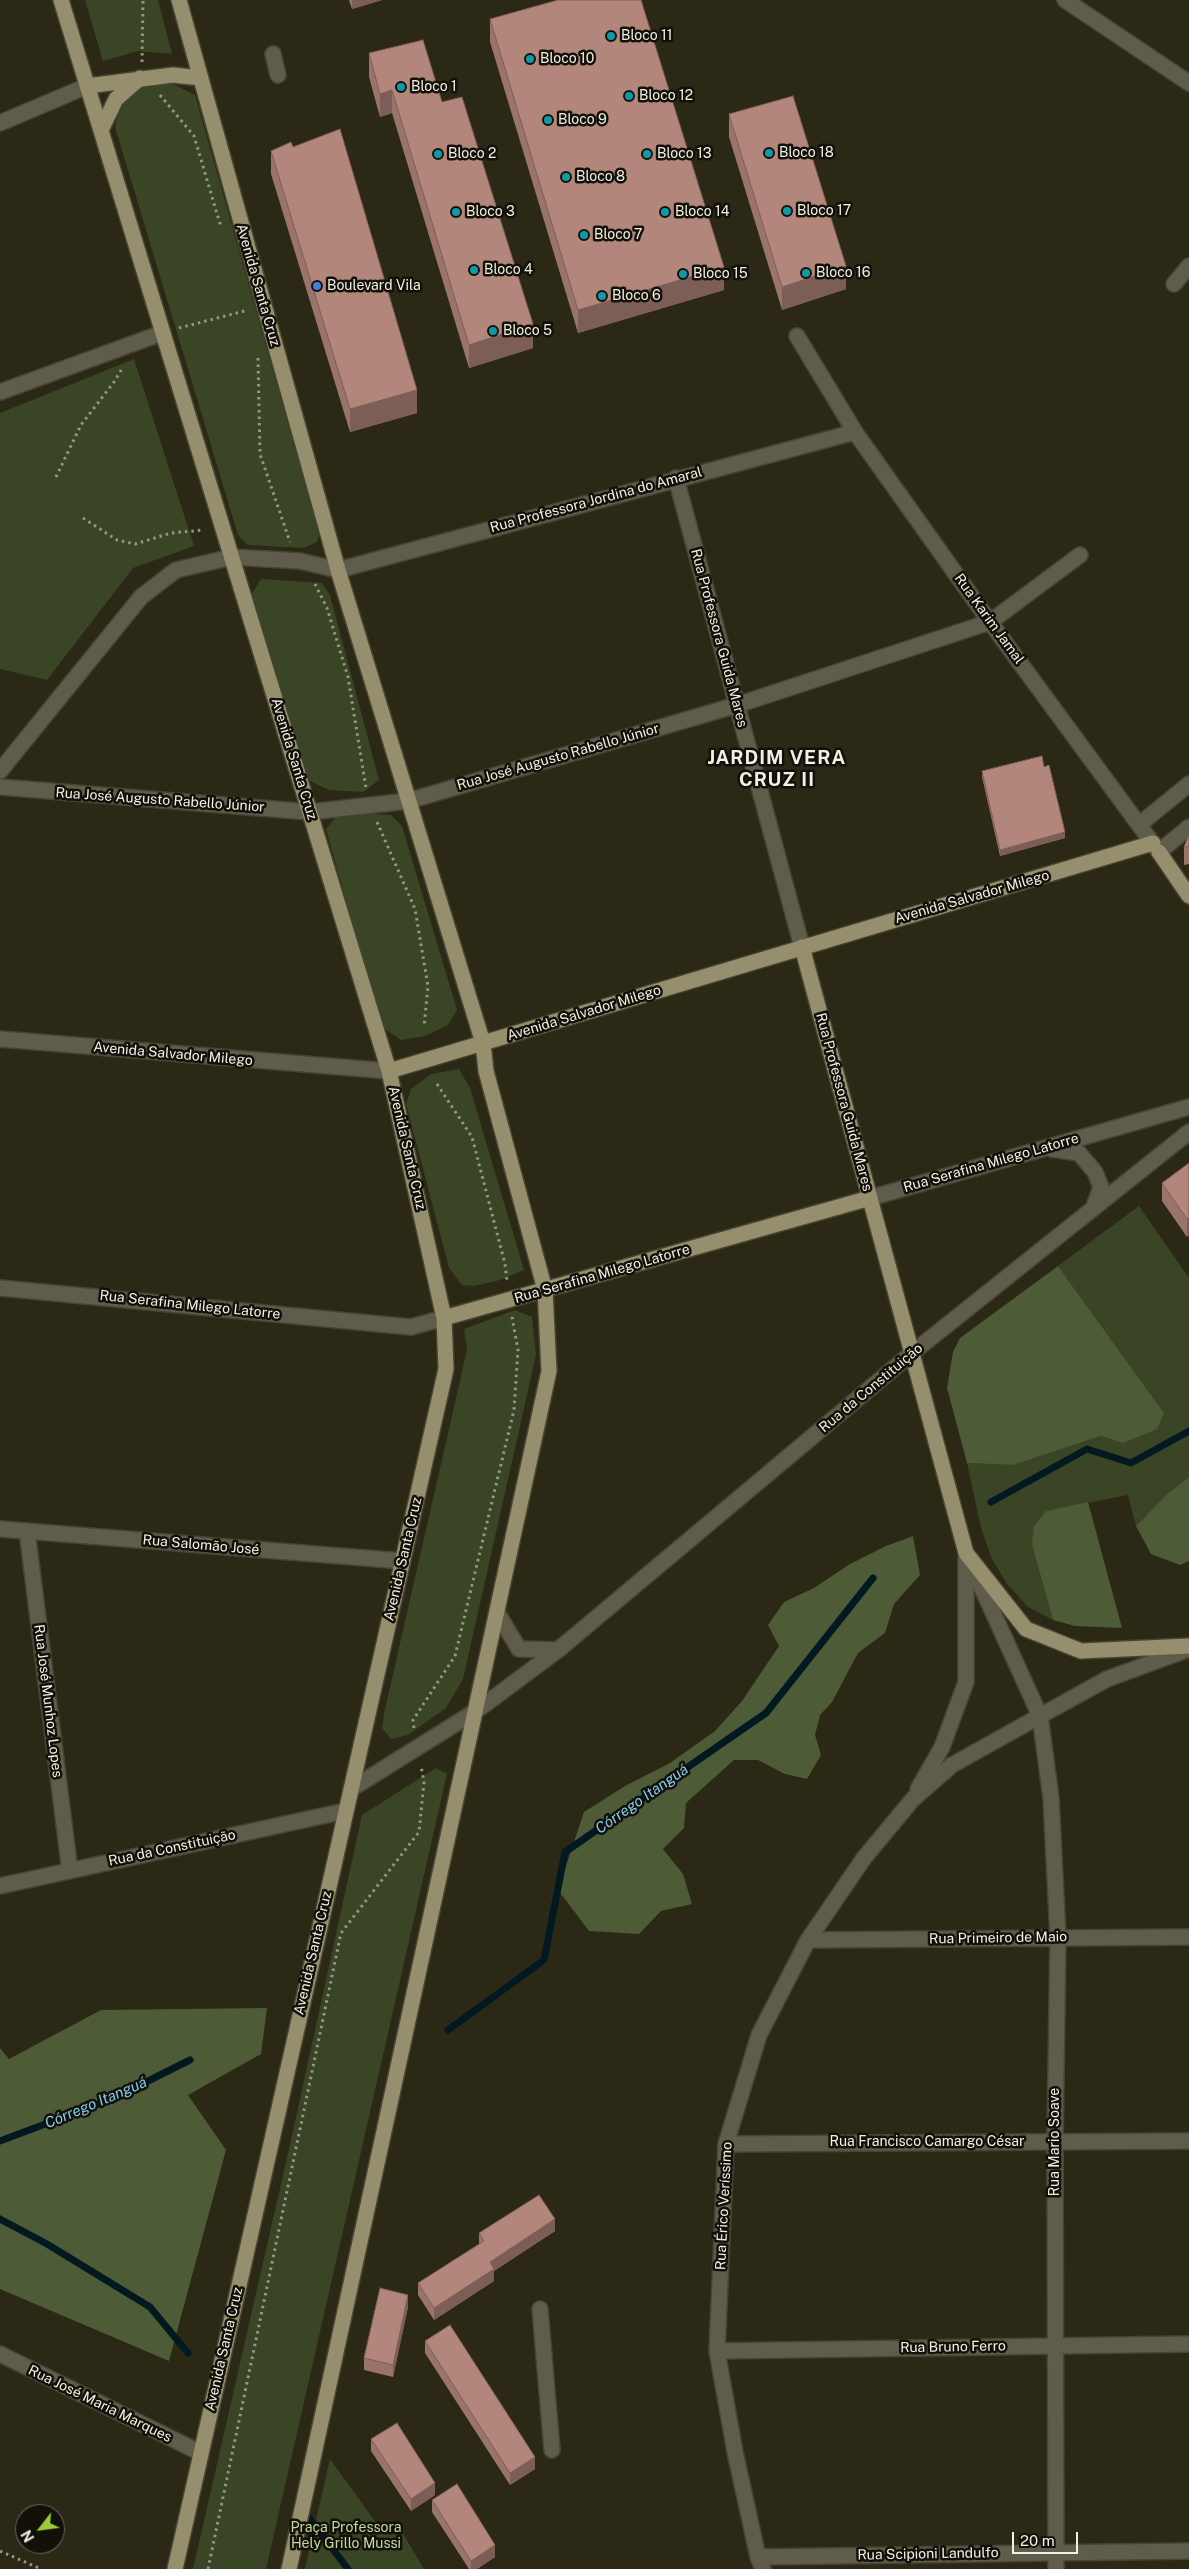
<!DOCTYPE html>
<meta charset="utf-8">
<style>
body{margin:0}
#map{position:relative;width:1189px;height:2569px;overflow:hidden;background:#2b2816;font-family:"Public Sans",sans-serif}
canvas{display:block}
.north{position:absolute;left:15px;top:2504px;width:50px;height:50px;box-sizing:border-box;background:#121009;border:1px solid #6c6a61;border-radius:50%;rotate:240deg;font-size:14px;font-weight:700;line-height:20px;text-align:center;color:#f2f0e5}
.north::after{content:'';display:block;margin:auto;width:18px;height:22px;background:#98cb38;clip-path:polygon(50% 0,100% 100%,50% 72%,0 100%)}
.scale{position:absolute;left:1012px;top:2532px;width:66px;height:22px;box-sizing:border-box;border:2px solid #f2f0e5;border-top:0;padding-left:6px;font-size:15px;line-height:18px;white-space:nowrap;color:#f2f0e5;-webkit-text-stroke:4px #121009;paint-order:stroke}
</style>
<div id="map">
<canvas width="1189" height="2569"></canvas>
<div class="north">N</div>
<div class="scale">20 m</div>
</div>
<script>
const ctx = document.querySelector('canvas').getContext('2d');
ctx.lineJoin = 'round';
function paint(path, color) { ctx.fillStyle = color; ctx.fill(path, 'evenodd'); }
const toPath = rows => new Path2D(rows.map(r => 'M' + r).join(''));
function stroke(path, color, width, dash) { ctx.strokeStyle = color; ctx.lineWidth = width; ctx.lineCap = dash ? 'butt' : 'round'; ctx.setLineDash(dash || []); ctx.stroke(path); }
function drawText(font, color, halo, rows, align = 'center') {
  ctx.font = font + ' "Public Sans",sans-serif'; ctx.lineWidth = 5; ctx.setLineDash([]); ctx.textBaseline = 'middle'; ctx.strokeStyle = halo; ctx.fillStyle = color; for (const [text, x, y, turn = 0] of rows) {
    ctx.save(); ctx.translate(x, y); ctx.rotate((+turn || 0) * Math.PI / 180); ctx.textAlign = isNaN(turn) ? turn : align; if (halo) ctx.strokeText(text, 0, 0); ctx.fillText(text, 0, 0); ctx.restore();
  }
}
paint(toPath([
 [85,0,158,0,172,54,138,51,103,61],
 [169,82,195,95,319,534,317,542,303,548,248,545,238,535,115,127,119,110,129,97,144,86],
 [134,359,194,546,133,568,47,680,0,669,0,413],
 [261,579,322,583,330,595,379,780,363,792,329,790,308,780,301,765,252,594],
 [358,813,391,815,402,826,457,1010,448,1025,425,1036,401,1040,382,1027,326,829,336,817],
 [459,1069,470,1088,524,1270,500,1280,474,1286,462,1285,449,1268,406,1104,411,1089,431,1074],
 [1139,1206,1189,1278,1189,1477,1166,1495,1136,1526,1128,1495,1046,1511,1032,1545,1053,1620,1028,1607,1007,1584,992,1559,981,1528,967,1463,1013,1465,1101,1436,1123,1442,1164,1413,1058,1266],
 [515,1310,532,1317,536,1355,463,1679,446,1708,408,1735,391,1739,382,1728,385,1709,467,1350,464,1329],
 [436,1768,447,1774,266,2569,193,2569,289,2149,362,1815],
 [330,2459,380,2528,396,2522,424,2569,305,2569]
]), '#3a4526');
paint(toPath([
 [1058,1266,1164,1413,1157,1429,1123,1443,1101,1436,1013,1465,967,1463,947,1388,953,1352,960,1338],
 [1189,1477,1189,1561,1180,1565,1151,1554,1136,1526,1166,1495],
 [1088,1502,1122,1628,1075,1626,1053,1620,1032,1545,1034,1526,1046,1511],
 [913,1536,920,1575,894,1604,885,1633,858,1653,832,1702,820,1715,815,1735,821,1755,807,1779,785,1774,758,1760,734,1760,686,1803,684,1828,663,1849,683,1874,692,1904,661,1911,639,1934,589,1931,558,1890,584,1812,625,1786,670,1763,715,1731,742,1701,779,1646,768,1625,784,1602,814,1588,850,1564,886,1546],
 [267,2008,261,2054,188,2095,226,2150,169,2361,0,2289,0,2048,9,2059,101,2010]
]), '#4d5b36');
stroke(toPath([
 [991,1502,1087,1449,1131,1463,1189,1431],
 [448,2030,544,1960,565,1852,766,1713,873,1578],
 [0,2141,112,2099,190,2060],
 [0,2219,47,2244,150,2307,188,2353],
 [310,2519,348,2569]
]), '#021922', 7);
const minor = toPath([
 [1065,0,1189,83],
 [273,54,278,75],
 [0,123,87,86],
 [1174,284,1189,266],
 [797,336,855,432,990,622,1159,852,1189,827],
 [0,392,162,333],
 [676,478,802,947],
 [0,771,141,597,176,570,232,557,300,561,338,570,855,432],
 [0,787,310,812,408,801,737,705,990,622,1080,555],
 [1140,824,1189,784],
 [0,1039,389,1071],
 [1052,1149,1079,1153,1095,1172,1101,1187,1093,1209],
 [870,1198,1189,1107],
 [0,1288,411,1327,444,1318],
 [0,1529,403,1561],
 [27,1531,70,1871],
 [971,1564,1040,1716,1051,1798,1058,1937,1055,2141,1056,2569],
 [498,1614,519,1649,558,1650],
 [351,1789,476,1711,558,1650,912,1353,1189,1132],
 [918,1789,942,1747,966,1682,966,1558],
 [0,1886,345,1811],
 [808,1940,1189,1937],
 [726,2144,1189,2141],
 [540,2309,552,2450],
 [717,2351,1189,2344],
 [0,2354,201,2453],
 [758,2557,1189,2551],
 [763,2569,758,2557,735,2452,717,2351,726,2144,759,2035,808,1940,864,1858,913,1799,952,1765,1040,1716,1107,1679,1189,1649]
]);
const major = toPath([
 [61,0,389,1071,444,1318,446,1369,175,2569],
 [179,0,338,570,483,1043,486,1071,545,1290,549,1371,289,2569],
 [87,86,173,75,201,78],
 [101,130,116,99,140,78],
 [1159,852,1189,896],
 [802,947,966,1553,1026,1629,1081,1651,1189,1646],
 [389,1071,1153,843],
 [444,1318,870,1198]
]);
stroke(minor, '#474433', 18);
stroke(major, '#474433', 18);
stroke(toPath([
 [142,62,143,0],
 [160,95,194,136,221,227],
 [179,328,248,310],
 [258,358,260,454,290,542],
 [56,477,81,425,114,382,123,367],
 [83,518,117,540,135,544,171,533,204,530],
 [315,584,327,608,348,677,366,788],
 [377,822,415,909,428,986,424,1027],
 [437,1084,472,1137,505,1264,507,1281],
 [414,1728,413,1720,455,1656,514,1410,518,1350,512,1317],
 [0,2551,41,2569],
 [208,2569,341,1933,419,1832,424,1782,421,1766]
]), '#979586', 3, [2.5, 4]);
stroke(minor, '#5f5c4b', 15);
stroke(major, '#958f6d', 15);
paint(toPath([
 [349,0,382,0,352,9],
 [490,19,724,290,578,333,490,42],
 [369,53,442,102,533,348,469,368,392,113,380,117,369,77],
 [729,114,846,289,782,310,729,137],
 [293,147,417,413,350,432,271,174,271,151],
 [1044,767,1065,838,1000,856,982,777,982,771],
 [1189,835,1189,864,1184,865,1184,847],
 [1189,1163,1189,1235,1187,1237,1162,1201,1162,1183],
 [555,2231,494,2271,494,2281,434,2320,418,2295,418,2283,479,2244,479,2233],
 [408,2307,393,2377,364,2370,364,2358],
 [425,2341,535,2469,510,2485,425,2353],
 [371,2439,435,2495,411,2511,371,2451],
 [432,2500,495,2557,477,2569,469,2569,432,2512]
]), '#9a736b');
paint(toPath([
 [352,0,382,0,352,9],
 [392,90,392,113,380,117,380,94],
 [846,266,846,289,782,310,782,287],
 [724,267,724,290,578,333,578,310],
 [533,324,533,348,469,368,469,345],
 [417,390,417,413,350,432,350,409],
 [1065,832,1065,838,1000,856,1000,850],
 [1189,1218,1189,1235,1187,1237,1187,1219],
 [555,2219,555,2231,494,2271,494,2281,434,2320,434,2308,490,2262],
 [408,2295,408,2307,393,2377,393,2365],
 [535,2457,535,2469,510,2485,510,2473],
 [435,2483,435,2495,411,2511,411,2499],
 [495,2545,495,2557,477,2569,471,2569,471,2561]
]), '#7d5e57');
const building = toPath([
 [558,0,641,0,724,267,578,310,490,19,558,0],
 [423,40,442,102,462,97,533,324,469,345,392,90,380,94,369,53,423,40],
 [793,96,846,266,782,287,729,114,793,96],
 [340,129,417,390,350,409,271,151,291,142,293,147,340,129],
 [1042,756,1044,767,1049,765,1065,832,1000,850,982,771,1042,756],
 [1189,835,1189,846,1184,847,1189,835],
 [1189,1163,1189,1218,1187,1219,1162,1183,1189,1163],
 [539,2195,555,2219,490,2262,494,2269,434,2308,418,2283,484,2241,479,2233,539,2195],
 [380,2288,408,2295,393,2365,364,2358,380,2288],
 [450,2325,535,2457,510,2473,425,2341,450,2325],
 [397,2423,435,2483,411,2499,371,2439,397,2423],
 [457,2484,495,2545,471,2561,432,2500,457,2484]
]);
paint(building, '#b3867c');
stroke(building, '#7d5e57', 1);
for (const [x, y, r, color] of [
 [611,36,5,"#0f9aa8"],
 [530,59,5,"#0f9aa8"],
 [401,87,5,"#0f9aa8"],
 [629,96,5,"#0f9aa8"],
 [548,120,5,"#0f9aa8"],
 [769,153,5,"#0f9aa8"],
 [438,154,5,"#0f9aa8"],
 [647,154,5,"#0f9aa8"],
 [566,177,5,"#0f9aa8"],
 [787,211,5,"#0f9aa8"],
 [456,212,5,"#0f9aa8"],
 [665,212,5,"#0f9aa8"],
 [584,235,5,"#0f9aa8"],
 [474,270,5,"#0f9aa8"],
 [806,273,5,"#0f9aa8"],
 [683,274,5,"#0f9aa8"],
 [317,286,5,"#3f7fe0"],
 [602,296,5,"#0f9aa8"],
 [493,331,5,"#0f9aa8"]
]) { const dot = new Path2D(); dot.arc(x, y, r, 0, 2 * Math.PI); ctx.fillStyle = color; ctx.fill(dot); stroke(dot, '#121009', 2); }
drawText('14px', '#f2f0e5', '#121009', [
 ["Bloco 11",621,36],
 ["Bloco 10",540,59],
 ["Bloco 1",411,87],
 ["Bloco 12",639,96],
 ["Bloco 9",558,120],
 ["Bloco 18",779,153],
 ["Bloco 2",448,154],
 ["Bloco 13",657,154],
 ["Bloco 8",576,177],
 ["Bloco 17",797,211],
 ["Bloco 3",466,212],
 ["Bloco 14",675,212],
 ["Bloco 7",594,235],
 ["Bloco 4",484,270],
 ["Bloco 16",816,273],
 ["Bloco 15",693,274],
 ["Boulevard Vila",327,286],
 ["Bloco 6",612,296],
 ["Bloco 5",503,331]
], 'left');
drawText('14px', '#f2f0e5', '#121009', [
 ["Avenida Santa Cruz",258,285,74],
 ["Rua Professora Jordina do Amaral",596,500,-15],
 ["Rua Karim Jamal",989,619,54],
 ["Rua Professora Guida Mares",719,638,75],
 ["Rua José Augusto Rabello Júnior",558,757,-16],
 ["Avenida Santa Cruz",294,759,73],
 ["Rua José Augusto Rabello Júnior",160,800,4],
 ["Avenida Salvador Milego",972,897,-16],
 ["Avenida Salvador Milego",584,1013,-17],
 ["Avenida Salvador Milego",173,1054,5],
 ["Rua Professora Guida Mares",844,1102,75],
 ["Avenida Santa Cruz",407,1148,77],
 ["Rua Serafina Milego Latorre",991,1163,-16],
 ["Rua Serafina Milego Latorre",602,1274,-16],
 ["Rua Serafina Milego Latorre",190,1305,6],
 ["Rua da Constituição",871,1388,-40],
 ["Rua Salomão José",201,1545,5],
 ["Avenida Santa Cruz",403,1559,-77],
 ["Rua José Munhoz Lopes",48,1701,83],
 ["Rua da Constituição",172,1848,-12],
 ["Rua Primeiro de Maio",998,1938,-1],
 ["Avenida Santa Cruz",313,1953,-77],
 ["Rua Francisco Camargo César",927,2142],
 ["Rua Mario Soave",1055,2142,-90],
 ["Rua Érico Veríssimo",724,2206,-87],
 ["Rua Bruno Ferro",953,2347,-1],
 ["Avenida Santa Cruz",224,2349,-77],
 ["Rua José Maria Marques",100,2404,26],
 ["Rua Scipioni Landulfo",928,2554,-1]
]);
drawText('14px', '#c3db9c', '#121009', [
 ["Praça Professora",346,2528],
 ["Hely Grillo Mussi",346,2544]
]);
drawText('italic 15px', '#81ceee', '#121009', [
 ["Córrego Itanguá",642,1799,-35],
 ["Córrego Itanguá",96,2103,-23]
]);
ctx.letterSpacing = '1px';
drawText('bold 19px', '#f2f0e5', '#121009', [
 ["JARDIM VERA",777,758],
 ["CRUZ II",777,780]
]);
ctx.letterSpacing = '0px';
</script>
